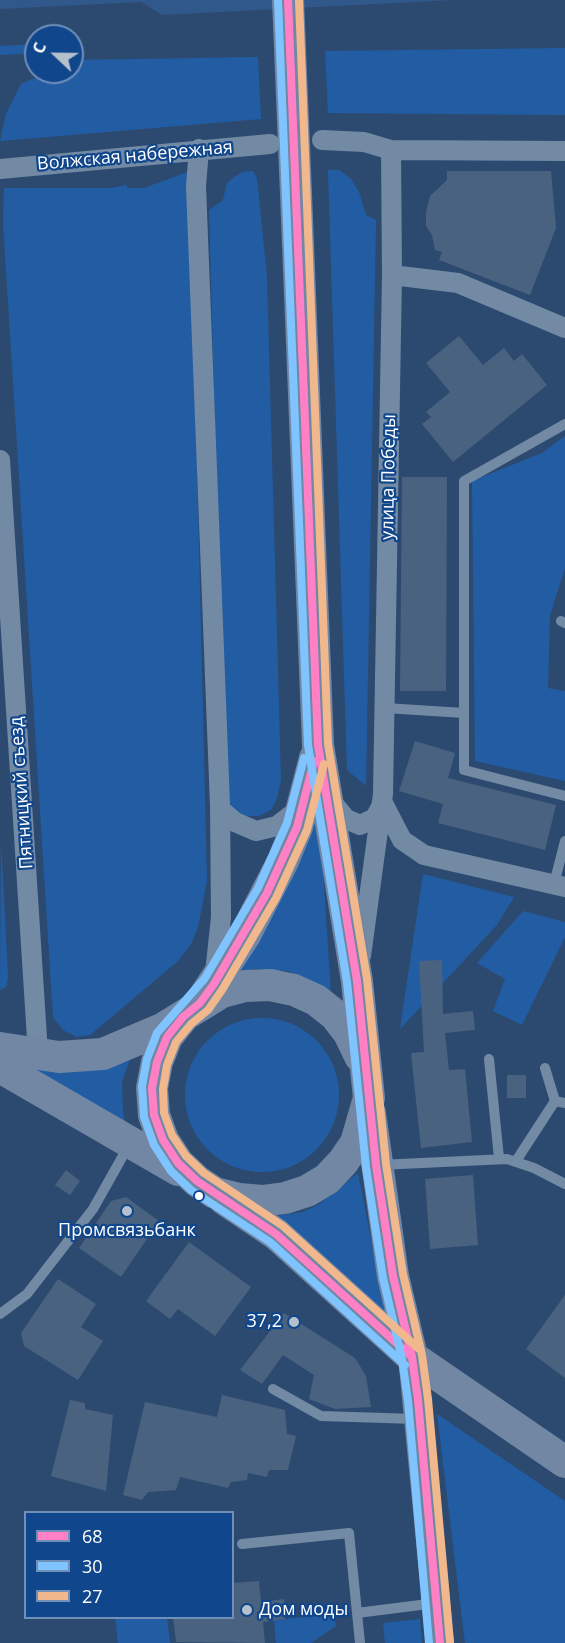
<!DOCTYPE html>
<meta charset="utf-8">
<style>
body{margin:0}
#map{position:relative;width:565px;height:1643px;overflow:hidden;background:#2c4a70;font-family:"Open Sans",sans-serif}
canvas{display:block}
.legend{position:absolute;left:24px;top:1511px;width:210px;height:108px;box-sizing:border-box;background:#10468c;border:2px solid #7090ba;margin:0;padding:8px 10px;list-style:none;font-size:18px;color:#fff}
.legend li{display:flex;align-items:center;gap:12px;height:30px}
.legend b{width:30px;border:2px solid #7090ba}
.north{position:absolute;left:24px;top:24px;width:60px;height:60px;box-sizing:border-box;background:#10468c;border:2px solid #7090ba;border-radius:50%;rotate:292deg;font-size:16px;font-weight:700;line-height:24px;text-align:center;color:#fff}
.north::after{content:'';display:block;margin:auto;width:21px;height:27px;background:#b5c0cd;clip-path:polygon(50% 0,100% 100%,50% 72%,0 100%)}
</style>
<div id="map">
<canvas width="565" height="1643"></canvas>
<ul class="legend">
<li><b style="height:8px;background:#ff80c5"></b>68</li>
<li><b style="height:8px;background:#80c4ff"></b>30</li>
<li><b style="height:8px;background:#f1b78d"></b>27</li>
</ul>
<div class="north">С</div>
</div>
<script>
const ctx = document.querySelector('canvas').getContext('2d');
ctx.lineJoin = 'round';
function paint(path, color) { ctx.fillStyle = color; ctx.fill(path, 'evenodd'); }
const toPath = rows => new Path2D(rows.map(r => 'M' + r).join(''));
function stroke(path, color, width, dash) { ctx.strokeStyle = color; ctx.lineWidth = width; ctx.lineCap = dash ? 'butt' : 'round'; ctx.setLineDash(dash || []); ctx.stroke(path); }
function drawText(font, color, halo, rows, align = 'center') {
  ctx.font = font + ' "Open Sans",sans-serif'; ctx.lineWidth = 4.5; ctx.setLineDash([]); ctx.textBaseline = 'middle'; ctx.strokeStyle = halo; ctx.fillStyle = color; for (const [text, x, y, turn = 0] of rows) {
    ctx.save(); ctx.translate(x, y); ctx.rotate((+turn || 0) * Math.PI / 180); ctx.textAlign = isNaN(turn) ? turn : align; if (halo) ctx.strokeText(text, 0, 0); ctx.fillText(text, 0, 0); ctx.restore();
  }
}
paint(toPath([
 [36,44,36,53,0,55,0,46],
 [565,48,565,115,328,113,325,51],
 [258,57,261,119,0,141,6,114,21,84,49,72,72,72,72,60],
 [328,170,339,170,351,179,359,192,366,215,376,220,366,786,347,770],
 [190,171,207,881,198,927,191,944,178,961,90,1035,77,1037,63,1030,53,1017,3,223,4,188,111,188,127,185,127,188,144,188],
 [253,171,257,178,267,277,281,780,276,801,271,810,259,816,245,816,237,812,225,798,209,210,223,200,227,183,234,177,243,172],
 [565,436,565,568,550,615,548,688,565,691,565,781,475,761,472,481,542,453],
 [313,818,320,823,331,994,304,977,288,971,255,969,239,972],
 [1,839,8,978,6,987,0,990],
 [423,874,514,897,497,925,400,1029],
 [523,911,565,922,565,937,522,1025,493,1011,505,979,477,963],
 '185 1095a77 77 0 1 1 154 0a77 77 0 1 1-154 0Z',
 [134,1048,122,1081,123,1113,126,1127,21,1072],
 [358,1173,387,1319,275,1216,303,1212,318,1205],
 [437,1414,565,1501,565,1643,465,1643],
 [334,1614,336,1626,311,1643,276,1643,274,1620],
 [115,1618,167,1618,170,1643,118,1643],
 [420,1619,422,1643,385,1643,383,1623]
]), '#225da4');
paint(toPath([
 [0,0,453,0,162,15,141,2,0,9]
]), '#31588b');
paint(toPath([
 [447,171,551,171,556,228,530,295,439,260,442,252,435,250,432,235,426,226,426,212,430,196,447,180],
 [459,336,483,365,504,348,514,361,522,354,547,385,453,462,422,424,431,417,426,412,450,392,426,363],
 [402,477,447,477,446,691,400,691],
 [415,741,455,753,448,778,556,805,545,850,438,823,443,804,399,791],
 [442,960,443,1014,473,1011,475,1030,445,1033,449,1070,465,1069,472,1142,421,1148,411,1053,424,1052,419,961],
 [507,1075,526,1075,526,1098,507,1098],
 [66,1170,80,1181,70,1195,55,1185],
 [473,1175,478,1245,430,1249,425,1179],
 [126,1197,159,1221,121,1277,79,1248,111,1201],
 [189,1242,251,1287,215,1336,178,1309,170,1319,146,1301],
 [58,1279,96,1304,81,1327,103,1341,78,1380,24,1346,21,1333],
 [565,1295,565,1378,526,1349],
 [284,1313,355,1358,366,1376,371,1407,335,1409,309,1399,314,1375,283,1355,262,1384,240,1370],
 [222,1395,285,1410,287,1434,296,1436,288,1470,269,1470,267,1477,248,1473,247,1480,231,1482,228,1488,180,1477,176,1490,148,1492,142,1500,123,1495,145,1402,217,1417],
 [70,1400,85,1403,85,1409,113,1415,106,1491,51,1476],
 [259,1581,261,1602,284,1599,285,1608,285,1619,263,1622,265,1643,176,1642,173,1617,232,1617,232,1583]
]), '#496280');
stroke(toPath([
 [561,621,565,623],
 [385,708,464,713,464,481,565,424],
 [464,713,464,770,565,796],
 [554,884,565,841],
 [489,1059,499,1158],
 [545,1068,555,1101],
 [516,1161,555,1101,565,1103],
 [379,1165,507,1159,534,1168,565,1184],
 [0,1314,27,1294,93,1209,129,1145],
 [273,1389,321,1416,416,1419],
 [242,1544,349,1533,357,1613],
 [360,1643,357,1613,436,1603]
]), '#738aa4', 10);
stroke(toPath([
 [322,140,364,142,391,150,565,151],
 [199,149,196,186,220,805,221,917,215,973],
 [0,169,270,144],
 [392,275,458,283,565,328],
 [0,460,38,1054],
 [331,801,346,819,360,825,375,818,383,803],
 [383,803,402,840,424,855,565,887],
 [220,809,235,822,256,831,277,826,303,806],
 [361,956,383,794,392,275,391,150]
]), '#738aa4', 20);
stroke(toPath([
 [412,1357,440,1643]
]), '#6f86a0', 28);
stroke(toPath([
 [200,1003,245,935,283,861,297,827,315,758],
 [183,1017,167,1037,157,1062,152,1088,154,1115,163,1140,178,1163,197,1181,215,1193,239,1199,262,1201,285,1198,307,1191,327,1179,343,1162,356,1143,369,1098,357,981,318,745,296,194],
 [0,1048,59,1057,103,1054,162,1029,222,992,245,986,270,985,294,990,316,1000,335,1015,349,1033,360,1056],
 [0,1067,178,1170],
 [370,1113,393,1276,412,1357],
 [224,1199,276,1234,412,1357,565,1462]
]), '#7287a3', 32);
stroke(toPath([
 [288,0,296,194]
]), '#7287a3', 32);
stroke(toPath([
 [288,0,318,745,357,981,376,1165,393,1276,412,1357,418,1400,440,1643],
 [314,761,297,827,267,893,214,984,200,1003,183,1017,167,1037,157,1062,152,1088,154,1115,163,1140,178,1163,197,1181,276,1234,412,1357]
]), '#ff80c5', 8);
stroke(toPath([
 [278,0,308,745,347,982,366,1167,383,1278,402,1359,408,1401,429,1643],
 [304,758,287,823,258,888,205,978,157,1033,147,1059,142,1086,144,1117,154,1145,171,1171,191,1190,270,1242,405,1365]
]), '#80c4ff', 8);
stroke(toPath([
 [299,0,328,744,367,979,386,1164,403,1274,422,1355,428,1399,450,1642],
 [324,764,307,830,276,898,222,990,208,1010,191,1024,176,1042,167,1065,163,1089,164,1113,172,1135,186,1156,204,1173,283,1226,419,1349]
]), '#f1b78d', 8);
for (const [x, y, r, color] of [
 [199,1196,5,"#fff"],
 [127,1211,6,"#b5c0cd"],
 [294,1322,6,"#b5c0cd"],
 [247,1610,6,"#b5c0cd"]
]) { const dot = new Path2D(); dot.arc(x, y, r, 0, 2 * Math.PI); ctx.fillStyle = color; ctx.fill(dot); stroke(dot, '#10468c', 2); }
drawText('18px', '#fff', '#10468c', [
 ["Волжская набережная",135,156,-5],
 ["улица Победы",389,477,-89],
 ["Пятницкий съезд",22,793,-94]
]);
drawText('18px', '#fff', '#10468c', [
 ["Промсвязьбанк",127,1231],
 ["37,2",282,1322,"right"],
 ["Дом моды",259,1610,"left"]
]);
</script>
